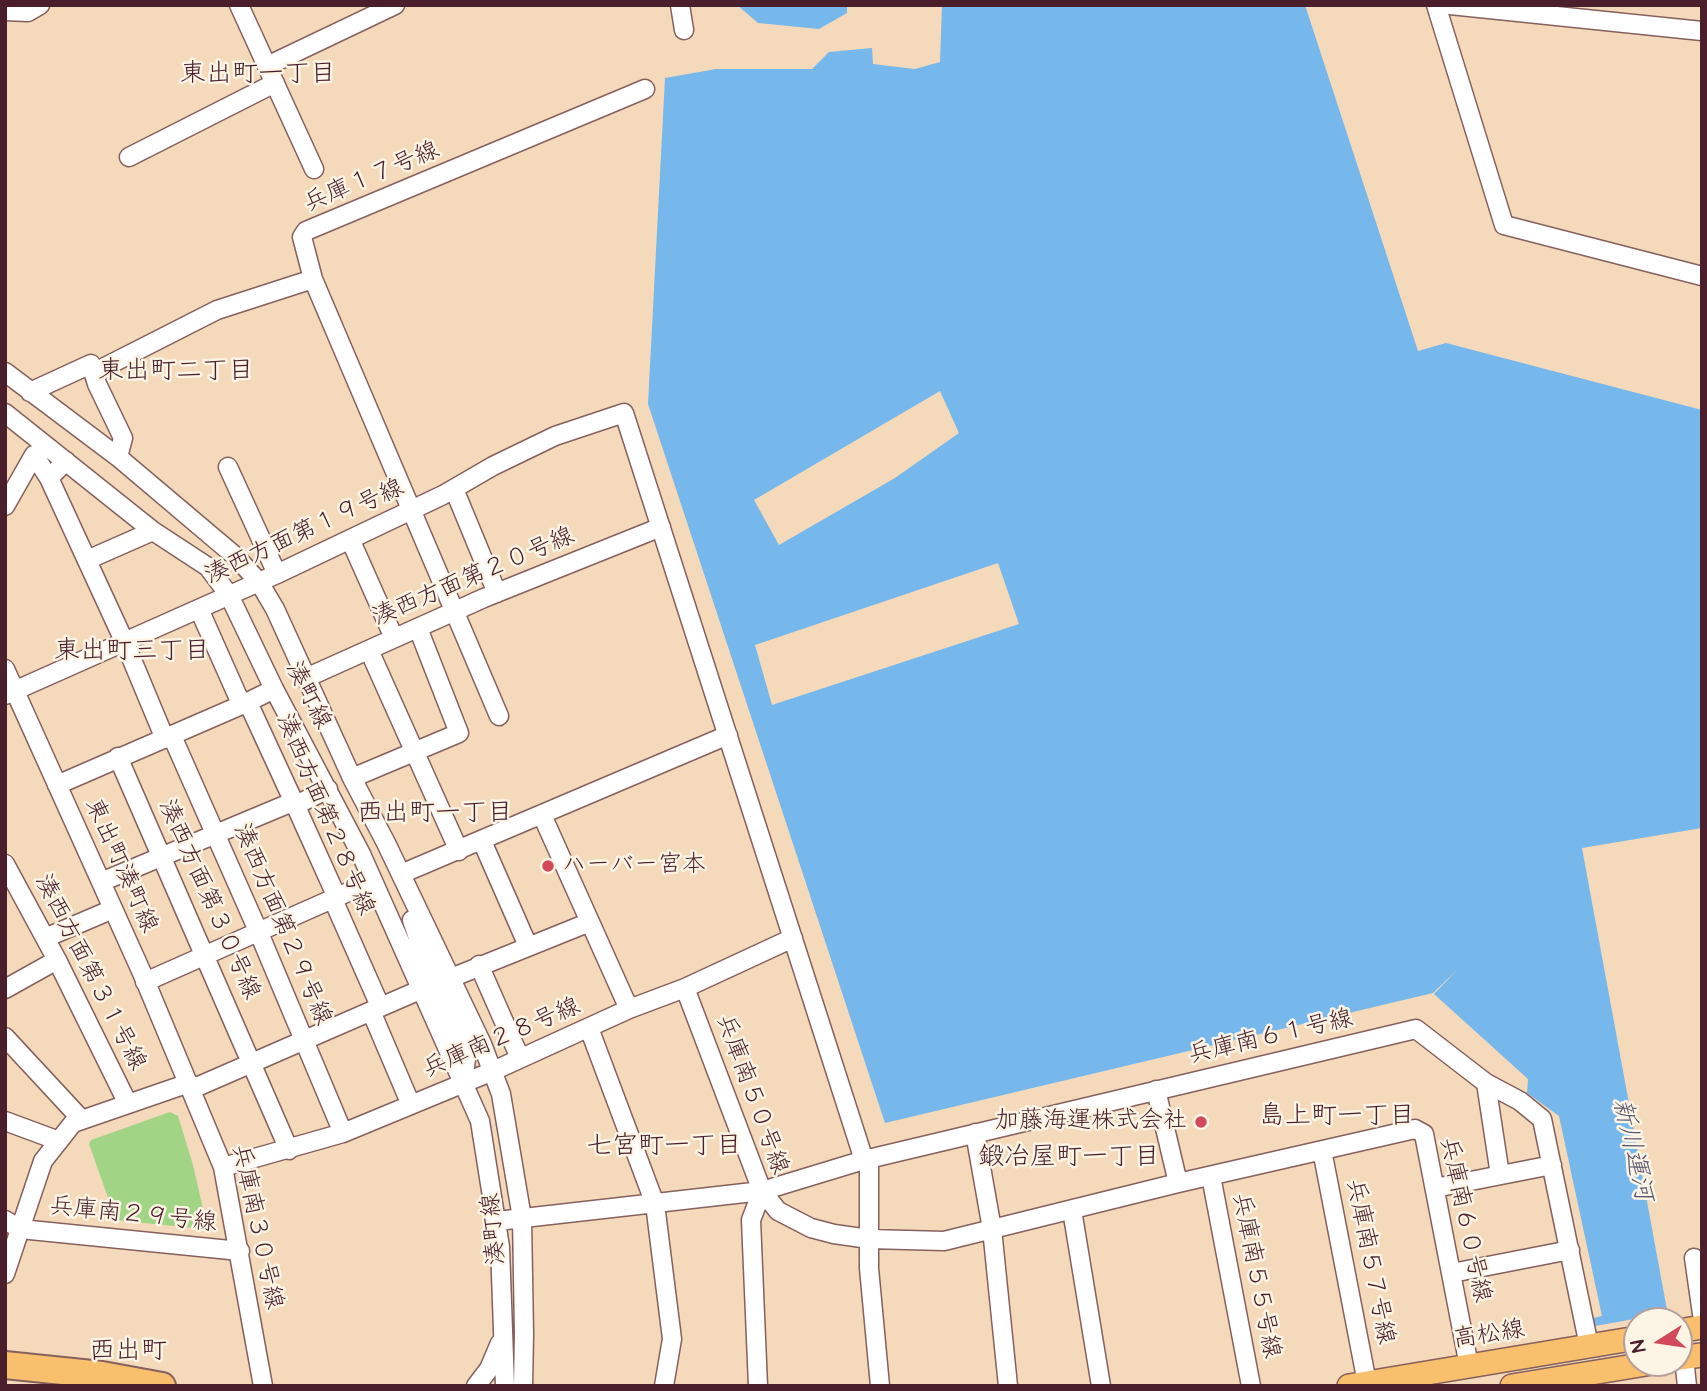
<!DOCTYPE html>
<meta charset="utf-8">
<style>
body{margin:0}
#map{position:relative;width:1707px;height:1391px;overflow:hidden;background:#f4d9bb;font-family:"Architects Daughter",sans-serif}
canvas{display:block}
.frame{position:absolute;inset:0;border:7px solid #4a1f2b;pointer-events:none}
.north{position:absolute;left:1623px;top:1307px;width:70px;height:70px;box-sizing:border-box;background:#fcf5e5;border:2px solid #b59f9b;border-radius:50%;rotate:258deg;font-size:19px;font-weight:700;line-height:28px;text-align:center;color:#4a1f2b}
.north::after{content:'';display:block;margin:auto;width:24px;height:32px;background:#d1495b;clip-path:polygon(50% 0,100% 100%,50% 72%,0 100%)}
</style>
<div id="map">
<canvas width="1707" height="1391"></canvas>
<div class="frame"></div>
<div class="north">N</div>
</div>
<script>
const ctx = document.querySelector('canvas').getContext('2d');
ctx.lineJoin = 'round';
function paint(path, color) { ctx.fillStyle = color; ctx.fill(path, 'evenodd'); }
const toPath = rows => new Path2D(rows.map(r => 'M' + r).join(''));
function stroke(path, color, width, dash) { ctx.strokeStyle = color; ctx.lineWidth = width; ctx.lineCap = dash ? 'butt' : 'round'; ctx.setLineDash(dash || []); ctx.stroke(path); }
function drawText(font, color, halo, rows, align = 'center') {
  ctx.font = font + ' "Architects Daughter","Klee One",sans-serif'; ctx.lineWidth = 5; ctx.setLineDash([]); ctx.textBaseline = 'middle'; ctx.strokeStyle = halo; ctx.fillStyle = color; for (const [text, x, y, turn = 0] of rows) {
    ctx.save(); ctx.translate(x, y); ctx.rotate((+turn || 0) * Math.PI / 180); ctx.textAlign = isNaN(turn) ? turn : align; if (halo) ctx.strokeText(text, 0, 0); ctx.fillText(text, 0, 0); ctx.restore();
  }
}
paint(toPath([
 [170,1112,178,1116,193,1165,207,1226,202,1229,116,1220,89,1144,91,1140]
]), '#a1d585');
paint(toPath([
 [737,5,847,5,847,13,819,29,758,23],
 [942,5,1305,5,1418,351,1446,343,1702,410,1702,828,1582,848,1669,1321,1637,1321,1637,1363,1682,1386,1603,1386,1593,1318,1602,1316,1559,1116,1527,1093,1528,1079,1434,994,1457,970,1433,993,885,1123,648,404,665,78,716,69,812,69,829,52,872,48,873,64,915,69,940,62],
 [940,391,959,433,895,478,779,545,754,500],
 [998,563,1019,624,772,705,755,645]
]), '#76b8eb');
paint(toPath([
 [1668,1313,1669,1321,1637,1321,1637,1363,1678,1363,1682,1383,1670,1386,1603,1386,1595,1326]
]), '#f4d9bb');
const minor = toPath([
 [239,5,314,169],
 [680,5,684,30],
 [1436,5,1504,225,1702,276],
 [1450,5,1702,31],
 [5,11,28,12,40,5],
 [267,66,395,5],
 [129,157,275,83],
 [5,372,118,457,234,555,259,582,275,609,352,778,386,843,482,1044,501,1094,522,1218,524,1334,523,1386],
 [95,372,217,310,313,279],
 [30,392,91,364,97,384,123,438,118,457],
 [5,413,153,531,208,567,229,595,274,689,361,854,480,1121,500,1247,505,1386],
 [66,461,49,478,125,643,165,739],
 [228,467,277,574],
 [454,489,497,593],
 [5,506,34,455,49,478],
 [350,539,394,638],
 [87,560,153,531],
 [199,609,239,699,251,709,298,811,335,893,335,904,380,1006],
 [369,650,459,851],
 [5,669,142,973,223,1167,263,1386],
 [308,677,484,598,661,527],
 [5,695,277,574,443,495,493,466,555,436,624,413,864,1160,869,1166,869,1268,880,1386],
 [499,716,313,279,302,237,306,231,645,89],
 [172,736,259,933,343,1133],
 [118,757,289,1150],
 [352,778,459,733,418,628],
 [57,785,246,703,274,689],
 [542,815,629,1009],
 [482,841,528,946],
 [5,864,57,960,128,1104],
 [401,874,728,735],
 [101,882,290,803,300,803,328,789],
 [412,920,429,970,467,1051,463,1083],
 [45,938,113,909],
 [479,965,520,1058],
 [451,978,590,922],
 [145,982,373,881],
 [685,988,762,1191,778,1211,811,1228,834,1234,869,1239,944,1241,1178,1183,1415,1129,1424,1134,1469,1366],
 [5,989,57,960],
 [371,1011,411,1105],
 [589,1028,655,1204,672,1339,664,1386],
 [5,1037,82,1120],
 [1486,1083,1500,1175],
 [192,1089,422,989],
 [1156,1090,1178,1183],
 [5,1121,59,1141],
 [975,1133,992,1229,1008,1386],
 [1322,1150,1367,1383],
 [223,1167,343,1133,493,1071,629,1009,685,988,793,938],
 [1211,1176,1251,1386],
 [1435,1188,1552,1165],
 [1072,1210,1101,1386],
 [5,1220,20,1229,240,1251],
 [497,1221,762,1191,864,1160,1416,1029,1486,1083,1520,1101,1542,1119,1589,1346],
 [1694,1258,1702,1314],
 [1452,1273,1570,1250],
 [5,1274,43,1161,73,1123,189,1083],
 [1684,1358,1687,1386],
 [476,1386,489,1369,500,1343],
 [758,1386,751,1220,762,1191]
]);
const major = toPath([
 [1679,1331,1702,1327],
 [1679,1358,1702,1355],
 [1349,1386,1637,1338],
 [1512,1386,1652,1363]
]);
const highway = toPath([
 [5,1365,102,1375,162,1386]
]);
stroke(minor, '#86605d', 21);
stroke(major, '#86605d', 26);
stroke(highway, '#86605d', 30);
stroke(minor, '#fff', 18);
stroke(major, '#f8bf6c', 23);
stroke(highway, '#f8bf6c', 26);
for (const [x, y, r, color] of [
 [548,866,7,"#d1495b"],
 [1201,1122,7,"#d1495b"]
]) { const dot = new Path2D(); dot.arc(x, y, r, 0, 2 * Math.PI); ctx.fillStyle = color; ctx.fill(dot); stroke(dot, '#fcf5e5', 2.5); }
drawText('24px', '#4a1f2b', '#fcf5e5', [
 ["兵庫１７号線",372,178,-23],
 ["湊西方面第１９号線",305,533,-25],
 ["湊西方面第２０号線",474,578,-23],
 ["湊町線",307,696,63],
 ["湊西方面第２８号線",324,815,67],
 ["東出町湊町線",120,866,66],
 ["湊西方面第３０号線",208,900,66],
 ["湊西方面第２９号線",281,925,67],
 ["湊西方面第３１号線",89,973,63],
 ["兵庫南６１号線",1271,1038,-13],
 ["兵庫南２８号線",502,1039,-23],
 ["兵庫南５０号線",751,1095,70],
 ["兵庫南２９号線",133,1216,6],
 ["兵庫南６０号線",1464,1220,78],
 ["兵庫南３０号線",256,1227,78],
 ["湊町線",495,1229,-95],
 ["兵庫南５７号線",1369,1262,79],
 ["兵庫南５５号線",1255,1276,79],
 ["高松線",1489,1336,-9]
]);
drawText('24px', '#4a1f2b', '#fcf5e5', [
 ["ハーバー宮本",562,866],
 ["加藤海運株式会社",1187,1122,"right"]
], 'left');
drawText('26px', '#4a1f2b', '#fcf5e5', [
 ["東出町一丁目",258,76],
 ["東出町二丁目",176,373],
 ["東出町三丁目",132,653],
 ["西出町一丁目",435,815],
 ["島上町一丁目",1337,1118],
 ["七宮町一丁目",664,1148],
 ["鍛冶屋町一丁目",1069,1159],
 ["西出町",128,1353]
]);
drawText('italic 26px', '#59556e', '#fcf5e5', [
 ["新川運河",1631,1150,77]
]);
</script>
